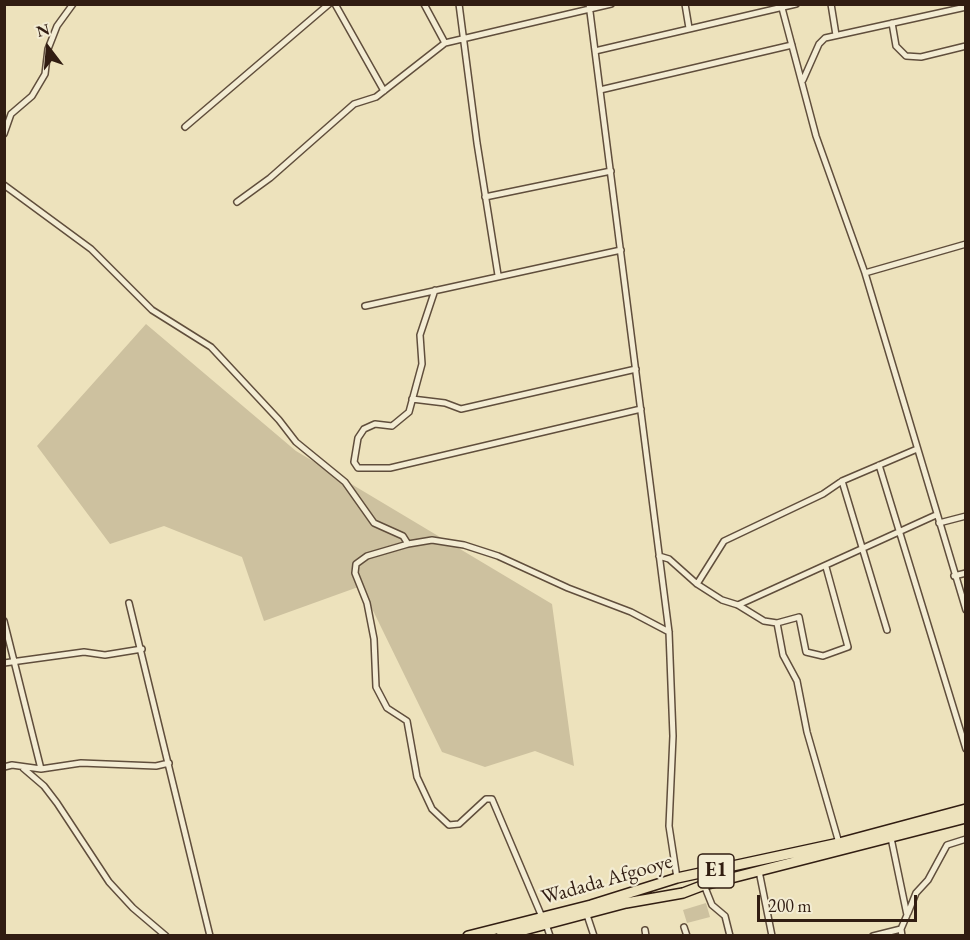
<!DOCTYPE html>
<style>
body{margin:0}
#map{position:relative;width:970px;height:940px;overflow:hidden;background:#ede2bc;font-family:"EB Garamond",serif}
canvas{display:block}
.frame{position:absolute;inset:0;border:6px solid #311d12;pointer-events:none}
.north{position:absolute;left:18px;top:18px;width:60px;height:60px;-webkit-text-stroke:4px #f3ecd3;paint-order:stroke;rotate:344deg;font-size:16px;font-weight:700;line-height:24px;text-align:center;color:#311d12}
.north::after{content:'';display:block;margin:auto;width:21px;height:27px;background:#311d12;clip-path:polygon(50% 0,100% 100%,50% 72%,0 100%)}
.scale{position:absolute;left:757px;top:895px;width:160px;height:27px;box-sizing:border-box;border:3px solid #311d12;border-top:0;padding-left:8px;font-size:18px;line-height:21px;white-space:nowrap;color:#311d12;-webkit-text-stroke:4px #f3ecd3;paint-order:stroke}
</style>
<div id="map">
<canvas width="970" height="940"></canvas>
<div class="frame"></div>
<div class="north">N</div>
<div class="scale">200 m</div>
</div>
<script>
const ctx = document.querySelector('canvas').getContext('2d');
ctx.lineJoin = 'round';
function paint(path, color) { ctx.fillStyle = color; ctx.fill(path, 'evenodd'); }
const toPath = rows => new Path2D(rows.map(r => 'M' + r).join(''));
function stroke(path, color, width, dash) { ctx.strokeStyle = color; ctx.lineWidth = width; ctx.lineCap = dash ? 'butt' : 'round'; ctx.setLineDash(dash || []); ctx.stroke(path); }
function drawText(font, color, halo, rows, align = 'center') {
  ctx.font = font + ' "EB Garamond",serif'; ctx.lineWidth = 4.5; ctx.setLineDash([]); ctx.textBaseline = 'middle'; ctx.strokeStyle = halo; ctx.fillStyle = color; for (const [text, x, y, turn = 0] of rows) {
    ctx.save(); ctx.translate(x, y); ctx.rotate((+turn || 0) * Math.PI / 180); ctx.textAlign = isNaN(turn) ? turn : align; if (halo) ctx.strokeText(text, 0, 0); ctx.fillText(text, 0, 0); ctx.restore();
  }
}
paint(toPath([
 [146,324,296,451,552,604,574,766,535,751,485,767,442,752,361,586,264,621,242,557,164,526,110,544,37,446],
 [706,903,710,917,687,923,683,910]
]), '#cdc19f');
const street = toPath([
 [335,4,384,91],
 [424,4,445,43],
 [459,4,477,143,498,275],
 [589,4,669,632,673,736,669,826,677,878],
 [685,4,689,28],
 [831,4,836,35],
 [782,8,816,136,865,273,966,610],
 [892,23,896,46,906,56,921,57,966,46],
 [595,51,796,4],
 [803,80,819,44,825,38,966,7],
 [600,90,792,45],
 [185,127,329,4],
 [4,134,11,114,32,96,45,74,48,49,57,26,73,4],
 [4,185,91,249,152,310,211,347,279,420,296,442,345,482,374,523,403,536,408,544],
 [485,197,611,171],
 [237,202,270,178,354,104,376,97,445,43,611,4],
 [865,273,966,244],
 [435,290,420,335,422,364,409,412,392,426,375,424,364,429,358,438,354,462,358,468,390,468,641,409],
 [365,306,621,250],
 [412,399,445,403,461,409,636,369],
 [879,465,966,749],
 [842,481,887,630],
 [939,523,966,516],
 [659,556,669,559,697,584,722,600,738,605,764,621,777,623,799,617,806,652,823,656,848,647,826,567],
 [954,576,966,573],
 [697,584,724,541,823,494,842,481,917,449],
 [129,603,210,936],
 [738,605,936,515],
 [4,621,41,769],
 [777,623,783,655,797,681,807,732,839,843],
 [4,663,84,652,105,655,142,649],
 [4,767,12,765,41,769,81,763,156,766,169,763],
 [23,768,44,786,57,803,109,882,133,908,166,936],
 [891,838,907,915,901,929,902,936],
 [759,871,772,936],
 [704,885,712,905,725,916,730,936],
 [908,913,916,893,928,880,947,845,966,839],
 [587,915,594,936],
 [542,917,492,799,486,799,459,824,449,825,432,809,417,777,407,721,387,708,376,687,374,639,367,603,355,573,356,564,367,556,408,544,432,540,464,545,498,556,568,588,631,612,669,632],
 [546,924,550,936],
 [684,927,687,936],
 [645,930,646,936],
 [873,936,901,929]
]);
const highway = toPath([
 [468,936,591,905,677,878,839,843,966,809],
 [501,936,626,903,683,893,704,885,966,818]
]);
stroke(street, '#604e3c', 8);
stroke(highway, '#311d12', 12);
stroke(street, '#f3ecd3', 5);
stroke(highway, '#ede2bc', 9);
for (const [x, y, w] of [
 [716,871,36]
]) { const box = new Path2D(); box.roundRect(x - w / 2, y - 17, w, 34, 4.5); ctx.fillStyle = '#f3ecd3'; ctx.fill(box); stroke(box, '#311d12', 1.5); }
drawText('bold 20px', '#311d12', null, [
 ["E1",716,871]
]);
drawText('21px', '#311d12', '#f3ecd3', [
 ["Wadada Afgooye",607,880,-16]
]);
</script>
